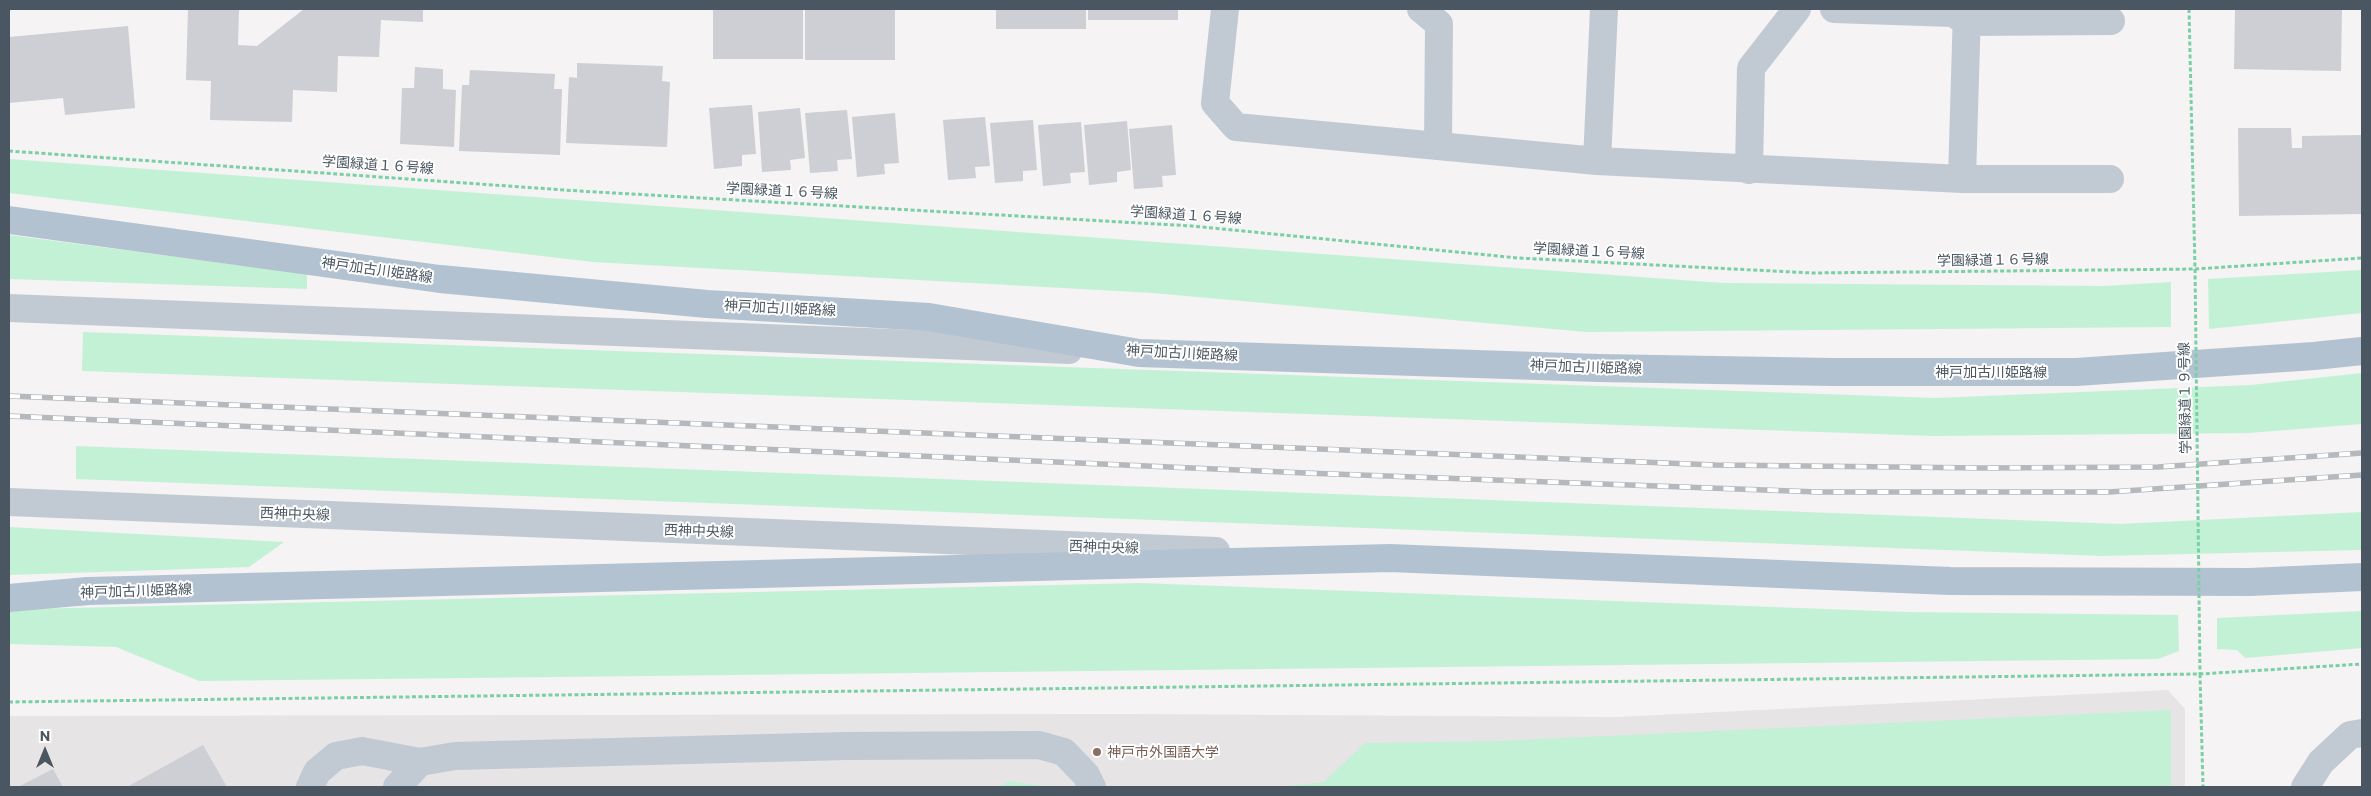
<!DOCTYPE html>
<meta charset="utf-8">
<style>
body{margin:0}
#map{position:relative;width:2371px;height:796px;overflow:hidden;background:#f5f3f3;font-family:Commissioner,sans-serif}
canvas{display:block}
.frame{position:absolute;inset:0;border:10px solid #4a5661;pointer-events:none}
.north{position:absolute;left:20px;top:726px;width:50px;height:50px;-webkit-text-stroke:4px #fff;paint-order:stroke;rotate:0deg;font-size:14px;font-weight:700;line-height:20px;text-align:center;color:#4a5661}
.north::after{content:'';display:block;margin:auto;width:18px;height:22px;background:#4a5661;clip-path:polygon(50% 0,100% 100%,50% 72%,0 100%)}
</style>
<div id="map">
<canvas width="2371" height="796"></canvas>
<div class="frame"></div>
<div class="north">N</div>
</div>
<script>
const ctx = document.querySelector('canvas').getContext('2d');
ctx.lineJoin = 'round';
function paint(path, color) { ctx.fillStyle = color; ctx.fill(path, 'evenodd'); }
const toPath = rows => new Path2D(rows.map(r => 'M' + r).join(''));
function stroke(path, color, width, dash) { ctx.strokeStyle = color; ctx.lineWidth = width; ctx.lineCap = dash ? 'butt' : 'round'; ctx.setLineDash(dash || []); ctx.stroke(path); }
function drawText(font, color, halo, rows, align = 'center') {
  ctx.font = font + ' Commissioner,"Noto Sans JP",sans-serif'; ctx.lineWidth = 4; ctx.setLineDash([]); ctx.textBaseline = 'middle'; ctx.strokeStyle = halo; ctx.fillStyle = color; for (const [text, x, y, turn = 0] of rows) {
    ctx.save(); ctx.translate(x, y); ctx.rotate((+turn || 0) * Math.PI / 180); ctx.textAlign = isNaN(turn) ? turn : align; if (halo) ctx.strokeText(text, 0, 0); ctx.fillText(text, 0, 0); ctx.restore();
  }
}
paint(toPath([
 [2168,690,2185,709,2185,787,9,787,9,716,1123,714,1617,717]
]), '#e6e4e5');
paint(toPath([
 [9,159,1723,283,2104,286,2171,282,2171,327,1586,332,1153,293,593,262,9,193],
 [9,235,307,274,307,289,9,279],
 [2362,270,2362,313,2209,329,2208,279],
 [83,332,1936,398,2251,385,2362,373,2362,424,2248,433,1933,436,82,371],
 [76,446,2120,524,2362,512,2362,550,2102,556,76,479],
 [9,527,284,542,249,567,9,575],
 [1140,583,1905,612,2178,615,2179,651,2158,659,199,681,116,647,9,644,9,612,27,609],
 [2362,611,2362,648,2245,658,2237,650,2217,649,2217,618],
 [2171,710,2171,787,1276,787,1324,782,1365,743,1497,741],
 [1009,781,1050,787,998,787]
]), '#c3f1d5');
paint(toPath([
 [188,9,239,9,238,45,257,46,304,9,423,9,423,22,381,20,379,57,338,56,337,92,293,90,292,122,210,120,211,81,186,80],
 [713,9,803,9,803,59,713,59],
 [805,9,895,9,895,60,805,60],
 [996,9,1086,9,1086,29,996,29],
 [1088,9,1178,9,1178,20,1088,20],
 [2235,9,2342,9,2341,71,2234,69],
 [128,26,135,108,65,115,63,98,9,103,9,37],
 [577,63,663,66,662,81,670,82,667,147,566,143,569,77,577,78],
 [415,67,443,69,443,89,456,90,454,147,400,144,402,88,414,88],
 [470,70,555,74,554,89,562,89,560,155,459,151,462,85,469,85],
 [752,105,756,154,742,155,742,166,714,169,709,108],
 [800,108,805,158,790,160,791,170,762,172,758,112],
 [847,110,852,159,837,160,838,171,810,173,805,113],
 [895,113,899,163,884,164,885,174,857,177,852,117],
 [985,117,990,166,975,167,976,178,948,180,943,120],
 [1033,120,1037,170,1023,171,1023,181,995,183,990,123],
 [1127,121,1131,170,1117,172,1117,182,1089,185,1084,125],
 [1081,122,1085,172,1070,173,1071,183,1043,186,1038,125],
 [1172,125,1176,175,1162,176,1163,187,1134,189,1129,129],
 [2238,128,2291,128,2292,148,2302,148,2302,136,2362,135,2362,214,2239,216],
 [203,745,227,787,127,787],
 [53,769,63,787,18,787]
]), '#cdcfd5');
stroke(toPath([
 [2189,9,2195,269],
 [9,151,579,191,1192,226,1518,258,1812,273,2195,269,2362,258],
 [2200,674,2203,787],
 [9,702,2200,674,2362,664]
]), '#7ad0a6', 3, [4, 2.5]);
stroke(toPath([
 [1225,9,1215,103,1236,127,1597,161,1962,179,2110,179],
 [1421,9,1439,24,1438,146],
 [1834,9,1953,13,1967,22,2111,21],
 [1597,161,1604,9],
 [1749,170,1751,68,1797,9],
 [1962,179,1967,9],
 [9,308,1069,350],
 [9,502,1216,551],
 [310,787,317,772,336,756,362,751,420,762,455,756,846,746,1039,745,1064,752,1086,775,1092,787],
 [397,787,420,762],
 [2305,787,2321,762,2350,735,2362,733]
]), '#c1cad2', 28);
stroke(toPath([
 [9,220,440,279,707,304,929,317,1139,353,1599,368,1833,372,2076,372,2314,356,2362,351],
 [9,598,88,591,1390,558,1950,581,2250,582,2362,577]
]), '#b3c2d1', 28);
const rail = toPath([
 [9,396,1715,465,1983,468,2158,467,2362,453],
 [9,416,1306,473,1818,492,2109,492,2362,475]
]);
stroke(rail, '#b5b8bd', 5.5);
stroke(rail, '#fff', 4, [11]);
stroke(toPath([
 [2195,269,2200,674]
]), '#7ad0a6', 3, [4, 2.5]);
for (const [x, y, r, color] of [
 [1097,752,5,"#8d6e63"]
]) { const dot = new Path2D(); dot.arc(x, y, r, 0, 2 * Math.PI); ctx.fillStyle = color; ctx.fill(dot); stroke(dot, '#fff', 2); }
drawText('14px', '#4a5661', '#fff', [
 ["学園緑道１６号線",378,165,4],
 ["学園緑道１６号線",782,191,3],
 ["学園緑道１６号線",1186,215,4],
 ["学園緑道１６号線",1589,251,3],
 ["学園緑道１６号線",1993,260,-1],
 ["神戸加古川姫路線",377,270,8],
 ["神戸加古川姫路線",780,308,3],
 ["神戸加古川姫路線",1182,353,3],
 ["神戸加古川姫路線",1586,367,2],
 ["神戸加古川姫路線",1991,372],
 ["学園緑道１９号線",2185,398,-91],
 ["西神中央線",295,514,2],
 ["西神中央線",699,531,2],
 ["西神中央線",1104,547,2],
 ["神戸加古川姫路線",136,591,-2]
]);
drawText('14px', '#785e54', '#fff', [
 ["神戸市外国語大学",1107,752]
], 'left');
</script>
